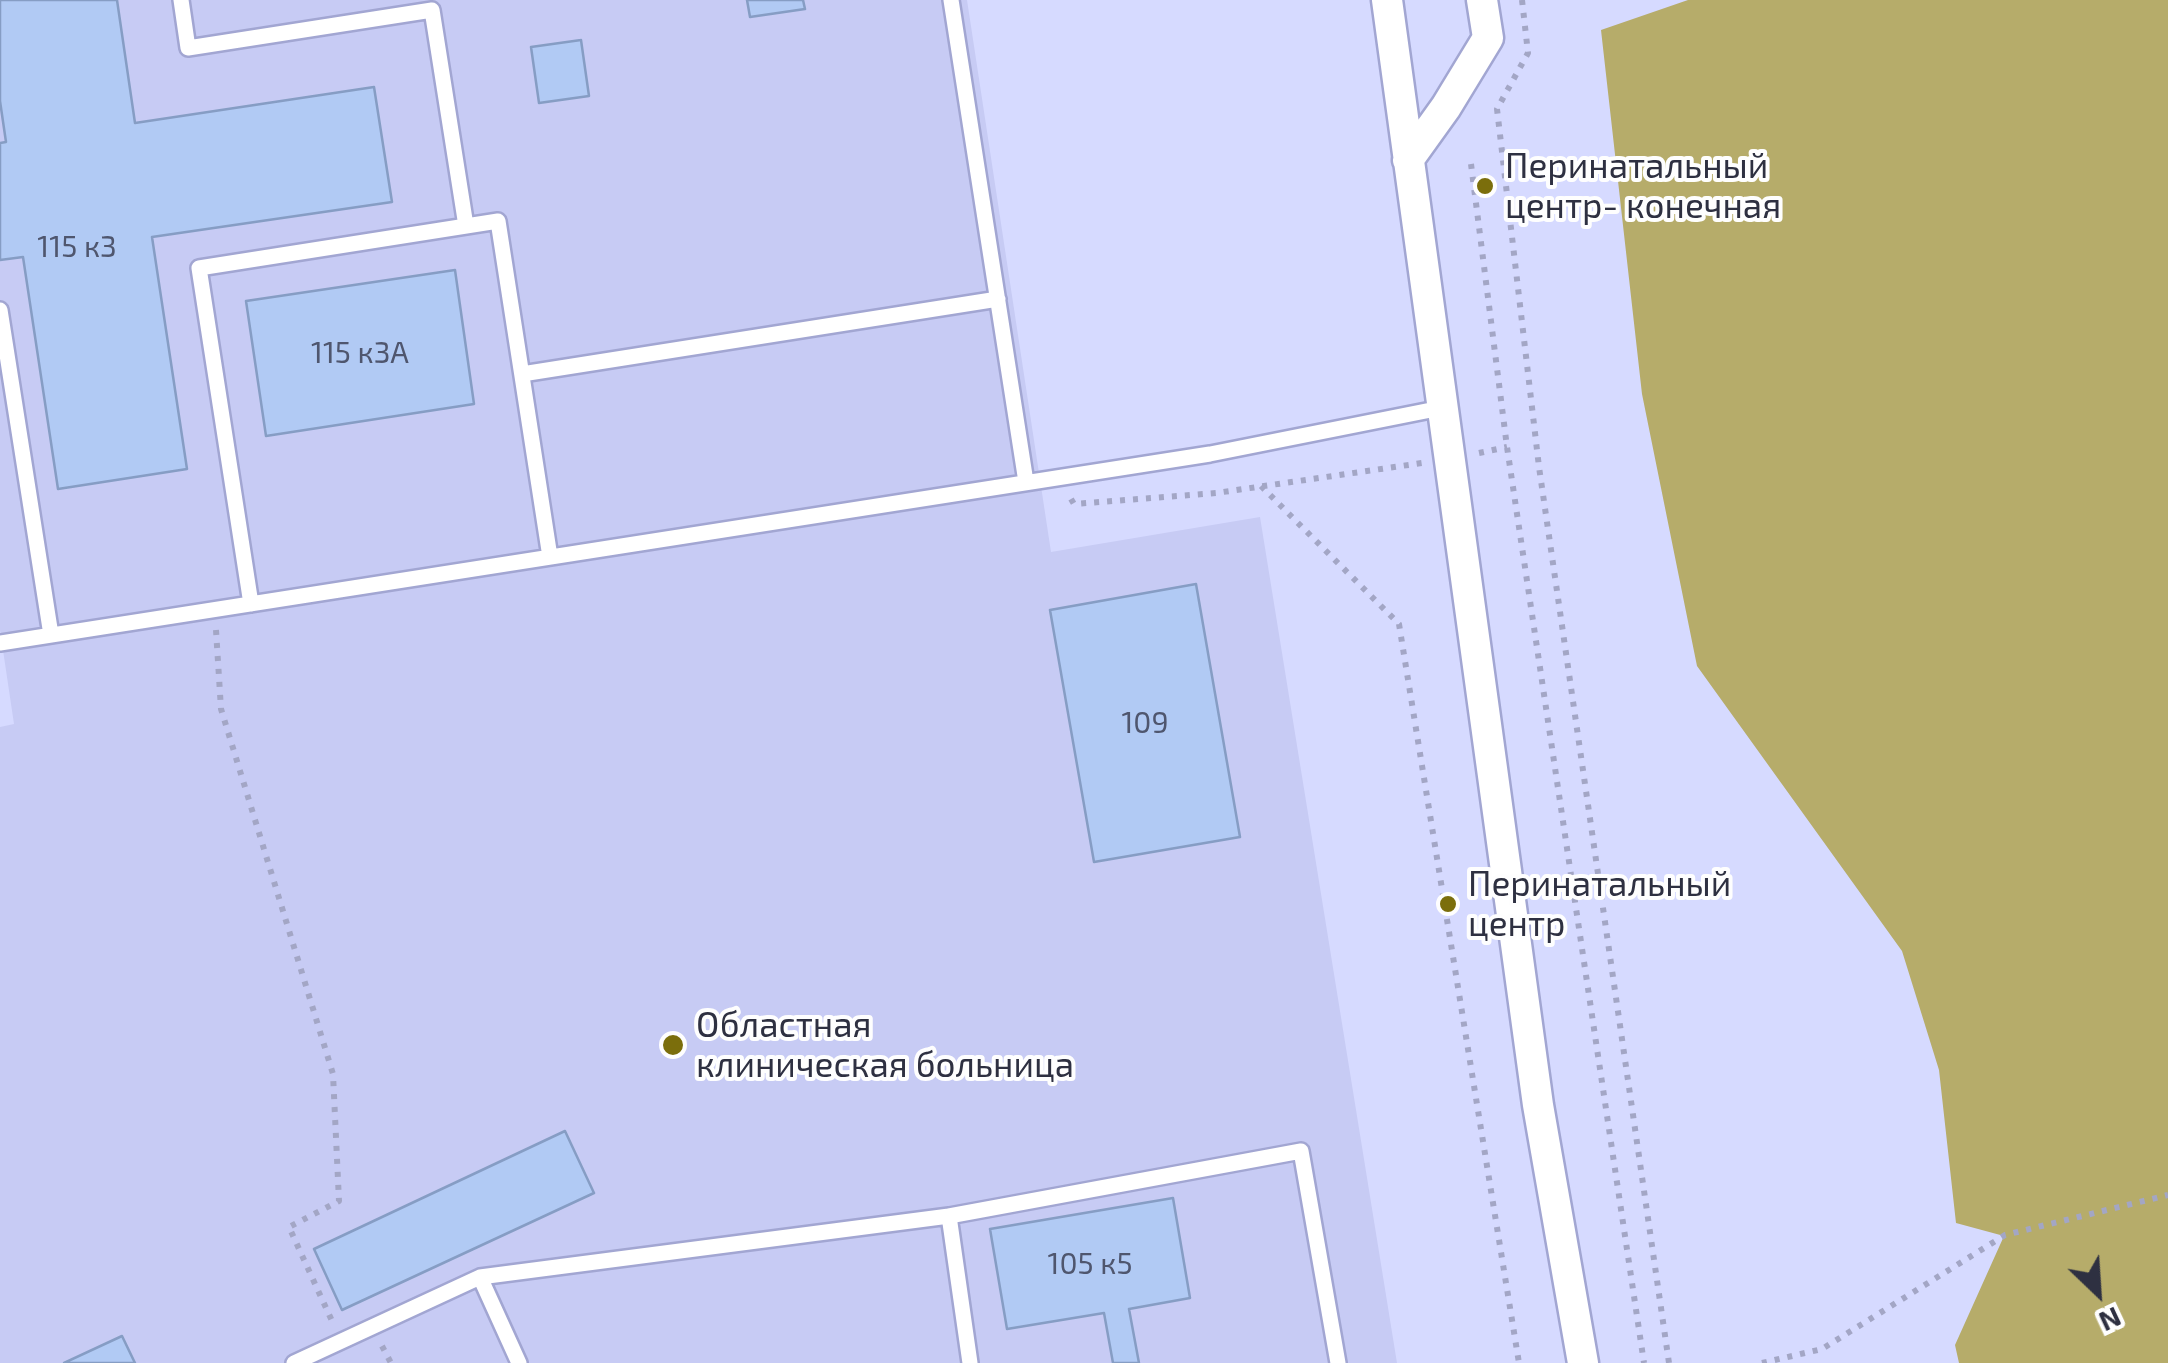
<!DOCTYPE html>
<meta charset="utf-8">
<style>
body{margin:0}
#map{position:relative;width:2168px;height:1363px;overflow:hidden;background:#d6daff;font-family:"Exo 2",sans-serif}
canvas{display:block}
.north{position:absolute;left:2048px;top:1243px;width:100px;height:100px;-webkit-text-stroke:8px #fefefe;paint-order:stroke;rotate:155deg;font-size:28px;font-weight:700;line-height:40px;text-align:center;color:#2e3041}
.north::after{content:'';display:block;margin:auto;width:35px;height:45px;background:#2e3041;clip-path:polygon(50% 0,100% 100%,50% 72%,0 100%)}
</style>
<div id="map">
<canvas width="2168" height="1363"></canvas>
<div class="north">N</div>
</div>
<script>
const ctx = document.querySelector('canvas').getContext('2d');
ctx.lineJoin = 'round';
function paint(path, color) { ctx.fillStyle = color; ctx.fill(path, 'evenodd'); }
const toPath = rows => new Path2D(rows.map(r => 'M' + r).join(''));
function stroke(path, color, width, dash) { ctx.strokeStyle = color; ctx.lineWidth = width; ctx.lineCap = dash ? 'butt' : 'round'; ctx.setLineDash(dash || []); ctx.stroke(path); }
function drawText(font, color, halo, rows, align = 'center') {
  ctx.font = font + ' "Exo 2",sans-serif'; ctx.lineWidth = 8; ctx.setLineDash([]); ctx.textBaseline = 'middle'; ctx.strokeStyle = halo; ctx.fillStyle = color; for (const [text, x, y, turn = 0] of rows) {
    ctx.save(); ctx.translate(x, y); ctx.rotate((+turn || 0) * Math.PI / 180); ctx.textAlign = isNaN(turn) ? turn : align; if (halo) ctx.strokeText(text, 0, 0); ctx.fillText(text, 0, 0); ctx.restore();
  }
}
paint(toPath([
 [0,0,967,0,1051,552,1260,517,1397,1363,0,1363,0,727,14,724,0,630]
]), '#c7cbf4');
paint(toPath([
 [1688,0,2168,0,2168,1363,1959,1363,1955,1345,2004,1236,1956,1223,1939,1070,1902,951,1697,666,1642,394,1601,30]
]), '#b6ac6a');
const building = toPath([
 [0,0,117,0,135,123,374,87,392,202,152,237,187,469,58,489,23,257,0,260,0,143,6,142,0,101,0,0],
 [747,0,803,0,805,9,750,17,747,0],
 [581,40,589,96,539,103,531,47,581,40],
 [455,270,474,404,266,436,246,301,455,270],
 [1196,584,1240,837,1094,862,1050,610,1196,584],
 [565,1131,594,1193,342,1310,314,1249,565,1131],
 [1173,1198,1190,1298,1129,1309,1139,1363,1113,1363,1104,1313,1007,1329,990,1229,1173,1198],
 [122,1336,135,1363,64,1363,122,1336]
]);
paint(building, '#b1caf4');
stroke(building, '#869dc4', 2.5);
const service = toPath([
 [181,0,188,48,432,10,466,226],
 [951,0,1026,482],
 [0,310,51,635],
 [522,374,998,299],
 [251,604,199,268,498,221,550,557],
 [0,643,1210,454,1441,408],
 [949,1216,1301,1151,1338,1363],
 [480,1277,519,1363],
 [294,1363,480,1277,949,1216,970,1363]
]);
const minor = toPath([
 [1387,0,1538,1105,1583,1363],
 [1408,160,1446,107,1488,38,1482,0]
]);
stroke(service, '#a2a6d2', 20);
stroke(minor, '#a2a6d2', 35);
stroke(toPath([
 [1522,0,1528,53,1497,109,1539,467,1669,1363],
 [1471,164,1507,447,1644,1363],
 [1479,453,1507,447],
 [1261,486,1399,624,1519,1363],
 [1071,499,1074,504,1216,493,1422,463],
 [216,630,221,709,333,1074,339,1201,289,1227,332,1321],
 [382,1346,391,1363],
 [1762,1363,1822,1349,2005,1235,2168,1195]
]), '#a3a6c5', 6, [5, 8]);
stroke(service, '#fff', 15);
stroke(minor, '#fff', 30);
for (const [x, y, r, color] of [
 [1485,186,10,"#7b6e0c"],
 [1448,904,10,"#7b6e0c"],
 [673,1045,12,"#7b6e0c"]
]) { const dot = new Path2D(); dot.arc(x, y, r, 0, 2 * Math.PI); ctx.fillStyle = color; ctx.fill(dot); stroke(dot, '#fefefe', 4); }
drawText('30px', '#4f566e', null, [
 ["115 к3",77,247],
 ["115 к3А",360,353],
 ["109",1145,723],
 ["105 к5",1090,1264]
]);
drawText('35px', '#2e3041', '#fefefe', [
 ["Перинатальный",1505,166],
 ["центр- конечная",1505,206],
 ["Перинатальный",1468,884],
 ["центр",1468,924],
 ["Областная",696,1025],
 ["клиническая больница",696,1065]
], 'left');
</script>
